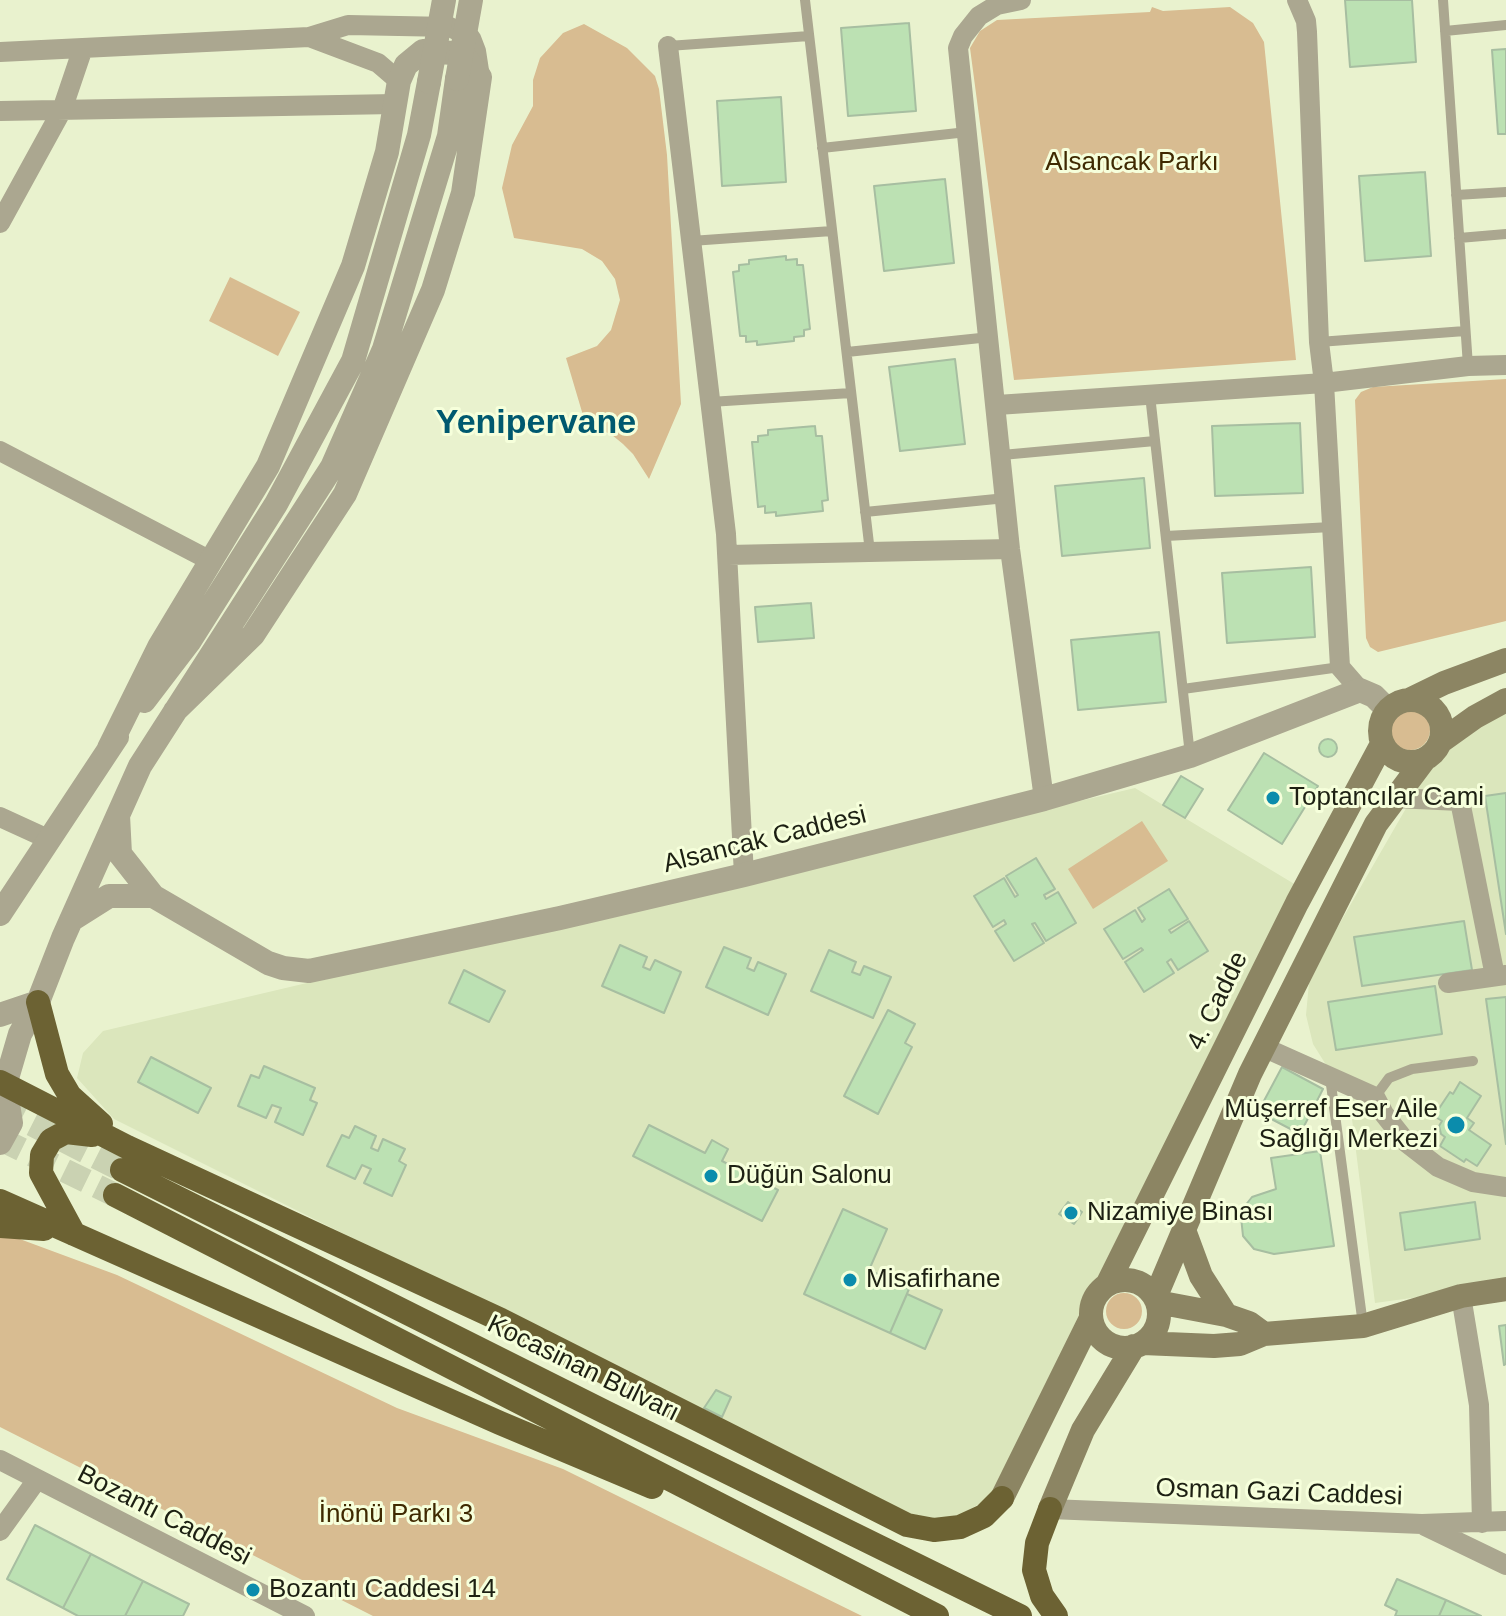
<!DOCTYPE html>
<meta charset="utf-8">
<style>
body{margin:0}
canvas{display:block;background:#e9f2ce}
</style>
<canvas width="1506" height="1616"></canvas>
<script>
const ctx = document.querySelector('canvas').getContext('2d');
ctx.lineJoin = 'round';
function paint(path, color) { ctx.fillStyle = color; ctx.fill(path, 'evenodd'); }
const toPath = rows => new Path2D(rows.map(r => 'M' + r).join(''));
function stroke(path, color, width, dash) { ctx.strokeStyle = color; ctx.lineWidth = width; ctx.lineCap = dash ? 'butt' : 'round'; ctx.setLineDash(dash || []); ctx.stroke(path); }
function drawText(font, color, halo, rows, align = 'center') {
  ctx.font = font + ' Helvetica,sans-serif'; ctx.lineWidth = 6; ctx.setLineDash([]); ctx.textBaseline = 'middle'; ctx.strokeStyle = halo; ctx.fillStyle = color; for (const [text, x, y, turn = 0] of rows) {
    ctx.save(); ctx.translate(x, y); ctx.rotate((+turn || 0) * Math.PI / 180); ctx.textAlign = isNaN(turn) ? turn : align; if (halo) ctx.strokeText(text, 0, 0); ctx.fillText(text, 0, 0); ctx.restore();
  }
}
paint(toPath([
 [1506,701,1506,1285,1375,1303,1348,1087,1328,1068,1313,1044,1306,1015,1309,983,1314,968,1439,751],
 [1135,788,1296,885,998,1493,962,1514,922,1523,114,1119,77,1078,83,1053,103,1031]
]), '#dbe6bc');
paint(toPath([
 [1152,7,1163,11,1230,7,1253,23,1264,42,1296,360,1014,380,970,48,980,31,997,20,1150,12],
 [584,24,627,48,655,76,659,89,667,155,681,404,649,479,633,454,623,444,612,435,585,422,566,358,597,346,611,330,620,300,615,279,602,261,582,249,514,238,502,188,512,145,533,106,533,80,540,58,563,33],
 [230,277,300,312,278,356,209,321],
 [1506,379,1506,621,1378,652,1370,647,1366,638,1355,400,1361,392,1373,387],
 '1390 730a20 20 0 1 1 40 0a20 20 0 1 1-40 0Z',
 [1142,821,1168,861,1093,909,1068,869],
 [0,1238,17,1238,117,1275,397,1408,563,1469,862,1616,373,1616,0,1427],
 '1106 1311a18 18 0 1 1 36 0a18 18 0 1 1-36 0Z'
]), '#d8bc91');
const building = toPath([
 [1345,0,1412,0,1416,62,1350,67,1345,0],
 [909,23,916,111,848,116,841,28,909,23],
 [1506,49,1506,134,1498,134,1492,50,1506,49],
 [781,97,786,182,722,186,717,101,781,97],
 [1425,172,1431,256,1365,261,1359,176,1425,172],
 [945,179,954,263,884,271,874,186,945,179],
 [786,256,786,260,797,259,797,265,803,265,810,329,804,330,804,336,794,337,794,341,757,345,757,341,746,342,746,336,740,336,733,272,739,271,739,265,749,264,749,260,786,256],
 [955,359,965,444,900,451,889,367,955,359],
 [1300,423,1303,493,1215,496,1212,426,1300,423],
 [815,426,816,436,822,436,828,500,822,501,823,511,776,516,776,512,765,513,765,506,758,507,752,442,758,442,758,436,768,435,768,430,815,426],
 [1144,478,1150,548,1062,556,1055,486,1144,478],
 [1311,567,1315,637,1227,643,1222,573,1311,567],
 [811,603,814,638,758,642,755,607,811,603],
 [1159,632,1166,702,1078,710,1071,640,1159,632],
 '1319 748a9 9 0 1 1 18 0a9 9 0 1 1-18 0Z',
 [1264,753,1318,786,1282,844,1228,810,1264,753],
 [1181,776,1203,789,1185,818,1163,805,1181,776],
 [1506,793,1506,934,1485,796,1506,793],
 [1036,858,1055,889,1044,895,1046,899,1058,892,1076,923,1046,941,1035,923,1032,924,1044,943,1014,961,995,931,1006,924,1004,920,993,927,974,896,1004,878,1015,897,1018,895,1006,876,1036,858],
 [1169,889,1188,919,1169,930,1171,933,1189,921,1208,951,1178,970,1171,959,1167,962,1174,973,1144,992,1125,962,1143,950,1141,948,1123,959,1104,929,1135,910,1142,922,1145,919,1138,908,1169,889],
 [1464,921,1472,970,1362,986,1354,937,1464,921],
 [620,945,647,957,643,967,650,970,655,960,681,972,664,1013,602,986,620,945],
 [724,947,751,958,747,968,754,971,758,962,786,974,768,1015,706,987,724,947],
 [829,950,856,962,852,972,860,975,864,966,891,977,873,1018,811,991,829,950],
 [464,970,505,991,489,1022,449,1003,464,970],
 [1435,986,1442,1034,1336,1050,1328,1002,1435,986],
 [1506,997,1506,1144,1486,999,1506,997],
 [888,1010,915,1024,905,1043,912,1047,878,1114,844,1096,888,1010],
 [151,1057,211,1088,198,1113,138,1082,151,1057],
 [264,1066,315,1088,310,1100,317,1103,303,1135,275,1122,281,1108,272,1105,266,1118,238,1106,251,1075,259,1078,264,1066],
 [1282,1067,1323,1089,1300,1134,1258,1112,1282,1067],
 [1460,1082,1481,1096,1467,1118,1474,1123,1469,1130,1491,1145,1477,1166,1466,1159,1464,1162,1440,1146,1445,1137,1441,1134,1439,1126,1442,1121,1434,1116,1450,1092,1453,1094,1460,1082],
 [649,1125,705,1153,712,1140,728,1149,722,1161,778,1190,762,1221,633,1156,649,1125],
 [355,1126,376,1136,371,1148,378,1151,383,1139,405,1149,399,1161,406,1165,392,1196,364,1183,371,1169,362,1165,355,1179,327,1166,342,1135,349,1138,355,1126],
 [1320,1151,1334,1246,1274,1254,1254,1249,1243,1236,1241,1217,1244,1207,1252,1197,1276,1189,1271,1158,1320,1151],
 [1068,1202,1082,1212,1074,1224,1059,1214,1068,1202],
 [1475,1202,1480,1239,1405,1250,1400,1213,1475,1202],
 [843,1209,887,1229,869,1270,909,1289,890,1333,804,1294,843,1209],
 [907,1294,942,1310,925,1349,890,1333,907,1294],
 [1506,1325,1506,1364,1504,1365,1499,1326,1506,1325],
 [716,1390,731,1397,722,1417,704,1408,716,1390],
 [35,1525,91,1554,63,1608,7,1579,35,1525],
 [91,1554,143,1581,125,1616,78,1616,63,1608,91,1554],
 [1397,1579,1446,1600,1439,1616,1395,1616,1397,1611,1385,1605,1397,1579],
 [143,1581,189,1604,183,1616,125,1616,143,1581],
 [1446,1600,1481,1616,1439,1616,1446,1600]
]);
paint(building, '#bce1b3');
stroke(building, '#a7bea1', 2);
stroke(toPath([
 [0,1108,122,1170],
 [0,1139,115,1195]
]), '#cad2b2', 24, [24, 12]);
stroke(toPath([
 [805,0,870,552],
 [1443,0,1468,366],
 [1445,31,1506,25],
 [668,46,809,36],
 [822,148,967,132],
 [1456,195,1506,192],
 [1459,238,1506,234],
 [691,241,832,231],
 [1319,342,1465,331],
 [847,352,990,337],
 [1150,395,1190,755],
 [710,402,851,393],
 [1002,455,1155,441],
 [865,512,1006,498],
 [1166,536,1331,527],
 [1183,689,1340,667],
 [1330,1077,1363,1325],
 [1375,1097,1389,1078,1412,1069,1473,1061]
]), '#aba790', 10);
stroke(toPath([
 [1021,0,997,5,979,16,963,36,958,48,1010,549,1044,799],
 [1297,0,1306,21,1307,32,1319,342,1324,383,1340,667,1360,690],
 [309,37,378,63,399,81],
 [668,46,726,534,744,875],
 [0,52,309,37,348,25,450,27,471,38,476,51,480,77],
 [0,111,395,104],
 [0,223,62,110,83,48],
 [997,405,1324,383,1468,366,1506,365],
 [0,451,211,561],
 [728,555,1010,549],
 [1395,798,1460,801,1495,976],
 [0,817,48,839],
 [1448,983,1506,975],
 [1263,1047,1375,1097,1384,1114,1407,1143,1438,1167,1473,1182,1506,1187],
 [1461,1296,1479,1405,1482,1523],
 [0,1460,305,1616],
 [1050,1509,1422,1524,1506,1521],
 [1425,1526,1506,1565],
 [0,1531,36,1481]
]), '#aba790', 20);
stroke(toPath([
 [144,701,189,642,276,504,353,361,419,135,429,82],
 [109,748,159,647,268,466,353,266,387,152,399,81,406,65,423,51,453,53,467,60,480,77,463,193,433,290,345,494,253,635,175,711],
 [118,815,120,854,153,896,268,963,283,968,309,971,560,918,744,875,1044,799,1190,756,1360,690,1374,696,1388,710],
 [0,914,117,737],
 [71,920,109,896,153,896],
 [0,1015,38,1002],
 [0,1143,11,1123,5,1085,20,1034,38,1002,63,938,140,766,332,467,384,349,449,136,457,79]
]), '#aba790', 24);
stroke(toPath([
 '1380 731a31 31 0 1 1 62 0a31 31 0 1 1-62 0Z',
 [1409,700,1444,683,1506,660],
 [1440,742,1475,717,1506,700],
 [1184,1230,1201,1276,1226,1315],
 '1091 1314a34 34 0 1 1 68 0a34 34 0 1 1-68 0Z',
 [1107,1285,1297,903,1382,744],
 [1155,1298,1250,1074,1376,824,1424,760],
 [1157,1302,1226,1315,1249,1323,1264,1334],
 [1143,1343,1214,1346,1240,1344,1264,1334,1363,1326,1461,1296,1506,1289],
 [1002,1498,1091,1318],
 [1050,1509,1083,1430,1134,1346]
]), '#8c8563', 24);
stroke(toPath([
 [38,1002,57,1074,70,1096,101,1124],
 [0,1082,127,1147,501,1320,907,1525,934,1530,960,1527,984,1516,1002,1498],
 [122,1170,605,1412,1020,1616],
 [115,1195,937,1616],
 [0,1201,500,1423,652,1487],
 [0,1226,44,1229],
 [74,1234,41,1173,42,1155,51,1140,66,1132,92,1135],
 [1050,1509,1037,1543,1034,1570,1042,1596,1056,1616]
]), '#6c6233', 24);
stroke(toPath([
 [457,79,471,0],
 [429,82,444,0]
]), '#aba790', 24);
for (const [x, y, r, color] of [
 [1273,798,8,"#0b8cac"],
 [1456,1125,10,"#0b8cac"],
 [711,1176,8,"#0b8cac"],
 [1071,1213,8,"#0b8cac"],
 [850,1280,8,"#0b8cac"],
 [253,1590,8,"#0b8cac"]
]) { const dot = new Path2D(); dot.arc(x, y, r, 0, 2 * Math.PI); ctx.fillStyle = color; ctx.fill(dot); stroke(dot, '#f6ffdb', 3); }
drawText('26px', '#3f2901', '#f6ffdb', [
 ["Alsancak Parkı",1132,163],
 ["İnönü Parkı 3",396,1515]
]);
drawText('26px', '#1d2013', '#f6ffdb', [
 ["Toptancılar Cami",1289,798],
 ["Müşerref Eser Aile",1438,1110,"right"],
 ["Sağlığı Merkezi",1438,1140,"right"],
 ["Düğün Salonu",727,1176],
 ["Nizamiye Binası",1087,1213],
 ["Misafirhane",866,1280],
 ["Bozantı Caddesi 14",269,1590]
], 'left');
drawText('26px', '#1d2013', '#f6ffdb', [
 ["Alsancak Caddesi",765,840,-14],
 ["4. Cadde",1218,1001,-64],
 ["Kocasinan Bulvarı",583,1369,26],
 ["Osman Gazi Caddesi",1279,1493,2],
 ["Bozantı Caddesi",164,1516,27]
]);
drawText('bold 34px', '#00596f', '#f6ffdb', [
 ["Yenipervane",536,424]
]);
</script>
